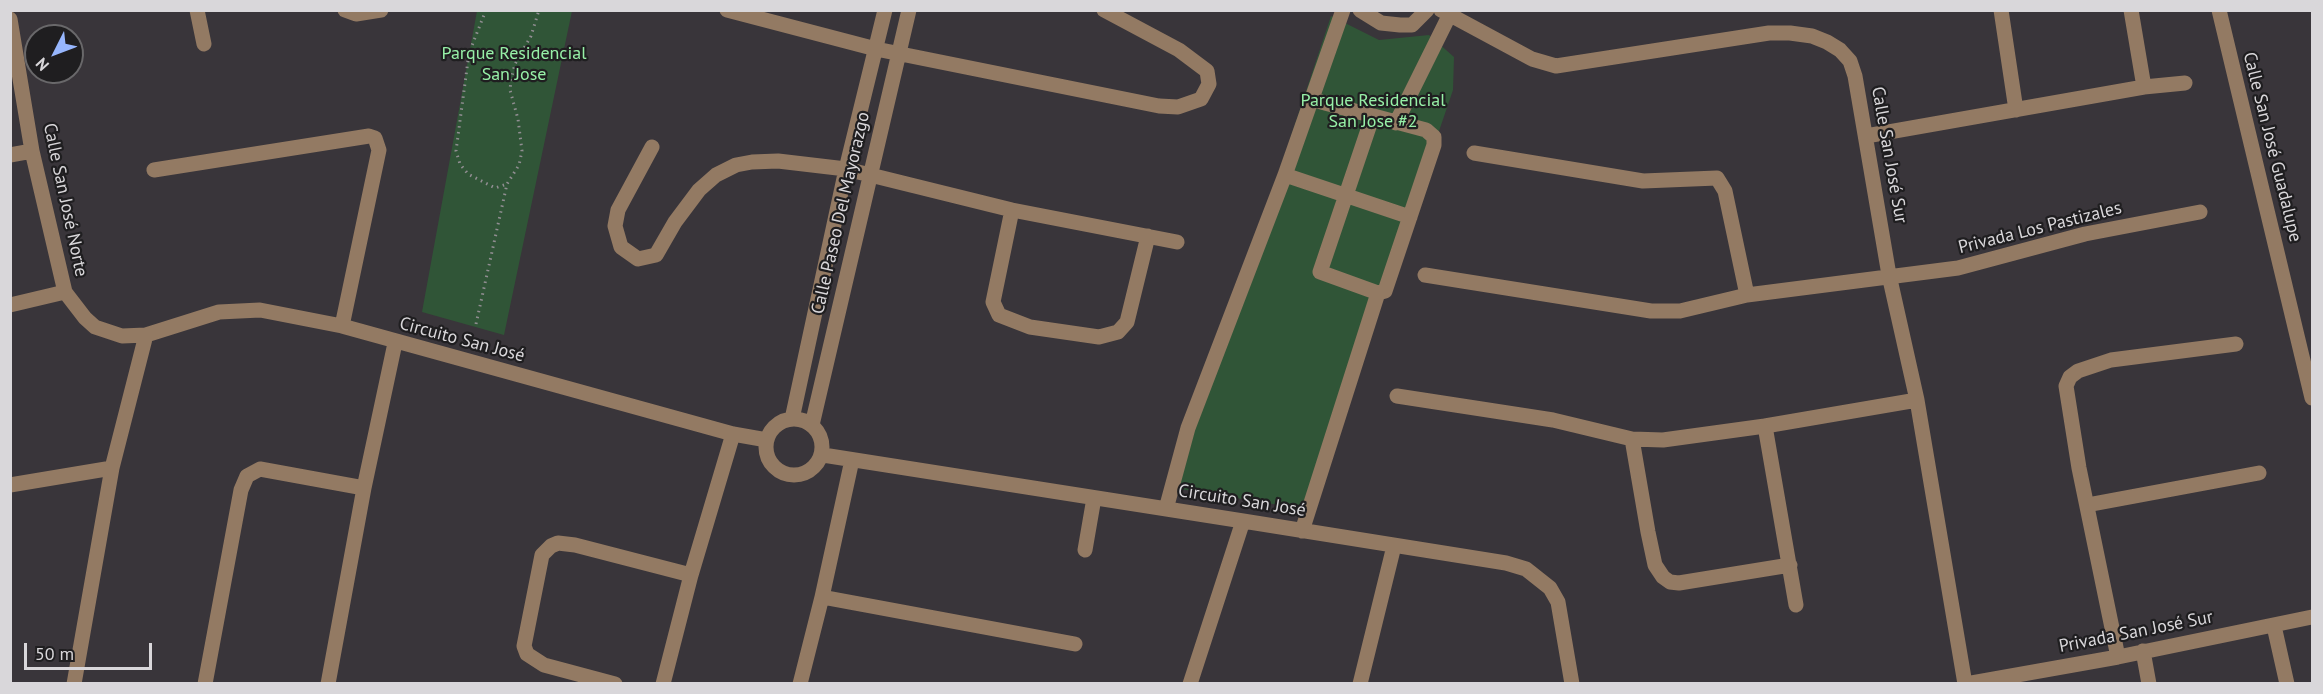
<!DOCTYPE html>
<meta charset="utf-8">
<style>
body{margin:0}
#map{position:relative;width:2323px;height:694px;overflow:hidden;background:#39353a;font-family:"PT Sans",sans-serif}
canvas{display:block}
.frame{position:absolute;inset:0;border:12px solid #d9d7da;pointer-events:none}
.north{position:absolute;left:24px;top:24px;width:60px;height:60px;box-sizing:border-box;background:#1f1e20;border:2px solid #69686a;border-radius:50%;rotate:228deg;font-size:16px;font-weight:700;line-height:24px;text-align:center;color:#d9d7da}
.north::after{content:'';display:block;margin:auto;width:21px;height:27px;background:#97b6fd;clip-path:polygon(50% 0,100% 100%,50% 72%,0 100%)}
.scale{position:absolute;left:24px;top:643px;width:128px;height:27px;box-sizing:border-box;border:3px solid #d9d7da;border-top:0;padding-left:8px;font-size:18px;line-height:21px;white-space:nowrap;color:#d9d7da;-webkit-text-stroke:4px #1f1e20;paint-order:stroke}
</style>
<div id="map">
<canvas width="2323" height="694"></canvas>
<div class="frame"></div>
<div class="north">N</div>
<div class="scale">50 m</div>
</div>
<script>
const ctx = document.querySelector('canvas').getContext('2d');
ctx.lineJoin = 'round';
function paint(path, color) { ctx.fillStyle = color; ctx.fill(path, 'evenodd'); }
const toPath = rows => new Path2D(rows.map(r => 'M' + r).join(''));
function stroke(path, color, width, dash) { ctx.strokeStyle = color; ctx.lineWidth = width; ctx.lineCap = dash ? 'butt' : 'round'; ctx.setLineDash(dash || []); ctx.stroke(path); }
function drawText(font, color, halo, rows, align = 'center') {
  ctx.font = font + ' "PT Sans",sans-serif'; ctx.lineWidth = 4.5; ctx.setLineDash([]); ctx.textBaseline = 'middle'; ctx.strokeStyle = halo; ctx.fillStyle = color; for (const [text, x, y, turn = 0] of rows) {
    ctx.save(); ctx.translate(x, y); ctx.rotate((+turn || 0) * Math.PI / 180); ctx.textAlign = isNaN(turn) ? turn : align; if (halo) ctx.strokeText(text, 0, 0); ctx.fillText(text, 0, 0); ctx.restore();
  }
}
paint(toPath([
 [477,11,572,11,504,335,422,312],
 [1331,16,1379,40,1429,35,1454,57,1453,90,1310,510,1174,488]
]), '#305537');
stroke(toPath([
 [486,10,469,53,456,151,460,164,468,174,495,188,507,184],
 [476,324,507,184,519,165,522,151,518,119,510,90,511,80,515,64,531,36,539,10]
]), '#918e92', 3, [1.5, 4.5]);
stroke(toPath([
 [197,10,204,44],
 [345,10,356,14,381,10],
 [727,10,876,49,1159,106,1178,107,1201,99,1209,84,1207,71,1179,50,1104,10],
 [1360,10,1381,23,1400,25,1412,25,1427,10],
 [1441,10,1532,59,1556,66,1769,33,1790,33,1812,36,1827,42,1840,50,1850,61,1855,76,1889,275,1917,400,1965,684],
 [2001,10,2016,110],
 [2131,10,2144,87],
 [2219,10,2312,398],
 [10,19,32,151,65,292,85,318,95,327,122,336,146,335,219,312,260,310,342,326,733,434,767,440],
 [1310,99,1426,130,1434,137,1434,145,1385,291,1378,293,1320,272,1372,118],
 [1396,123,1449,16],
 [1866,136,2144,87,2185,83],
 [652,147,618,210,615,226,621,247,638,259,656,255,675,222,699,190,716,175,736,165,752,162,778,161,846,169,1012,210,1177,242],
 [1474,153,1643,181,1717,178,1725,191,1747,295],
 [10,155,32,151],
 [154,170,369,136,375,138,379,150,342,326],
 [1285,175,1410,217],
 [1012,210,993,302,999,315,1030,327,1099,337,1118,332,1127,322,1148,236],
 [1425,275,1651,311,1680,311,1747,295,1958,268,2085,234,2200,212],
 [10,305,65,292],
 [1397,396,1553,420,1632,439,1663,440,1765,426,1917,400],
 '766 447a28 28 0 1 1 56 0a28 28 0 1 1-56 0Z',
 [792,419,846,169,885,10],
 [812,425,909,10],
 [1765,426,1796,605],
 [1632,439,1648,532,1655,565,1663,577,1670,582,1679,583,1790,565],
 [823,455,1243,521,1506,563,1526,569,1550,588,1558,602,1572,684],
 [10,485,112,468],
 [2087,505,2259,473],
 [1166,509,1188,428,1285,175,1343,10],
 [1302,531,1378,293],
 [1085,550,1094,498],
 [822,597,1075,644],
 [2274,626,2287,684],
 [2143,651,2149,684],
 [2118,657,2079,468,2066,386,2070,377,2078,371,2111,360,2236,344],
 [74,684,112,468,146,335],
 [205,684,241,490,247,476,260,469,364,488],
 [328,684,364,488,395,343],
 [615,684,544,665,527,654,524,646,542,555,551,546,558,543,575,545,691,575],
 [663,684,691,575,733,434],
 [800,684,822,597,852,460],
 [1190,684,1243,521],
 [1360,684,1394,546],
 [1966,684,2118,657,2312,617]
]), '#937a63', 15);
drawText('18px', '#97f0a7', '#1f1e20', [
 ["Parque Residencial",514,54],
 ["San Jose",514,75],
 ["Parque Residencial",1373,101],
 ["San Jose #2",1373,122]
]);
drawText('18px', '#d9d7da', '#1f1e20', [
 ["Calle San José Guadalupe",2272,147,76],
 ["Calle San José Sur",1889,155,80],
 ["Calle San José Norte",65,200,78],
 ["Calle Paseo Del Mayorazgo",841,213,-77],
 ["Privada Los Pastizales",2040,228,-14],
 ["Circuito San José",462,340,15],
 ["Circuito San José",1242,501,9],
 ["Privada San José Sur",2136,632,-11]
]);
</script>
